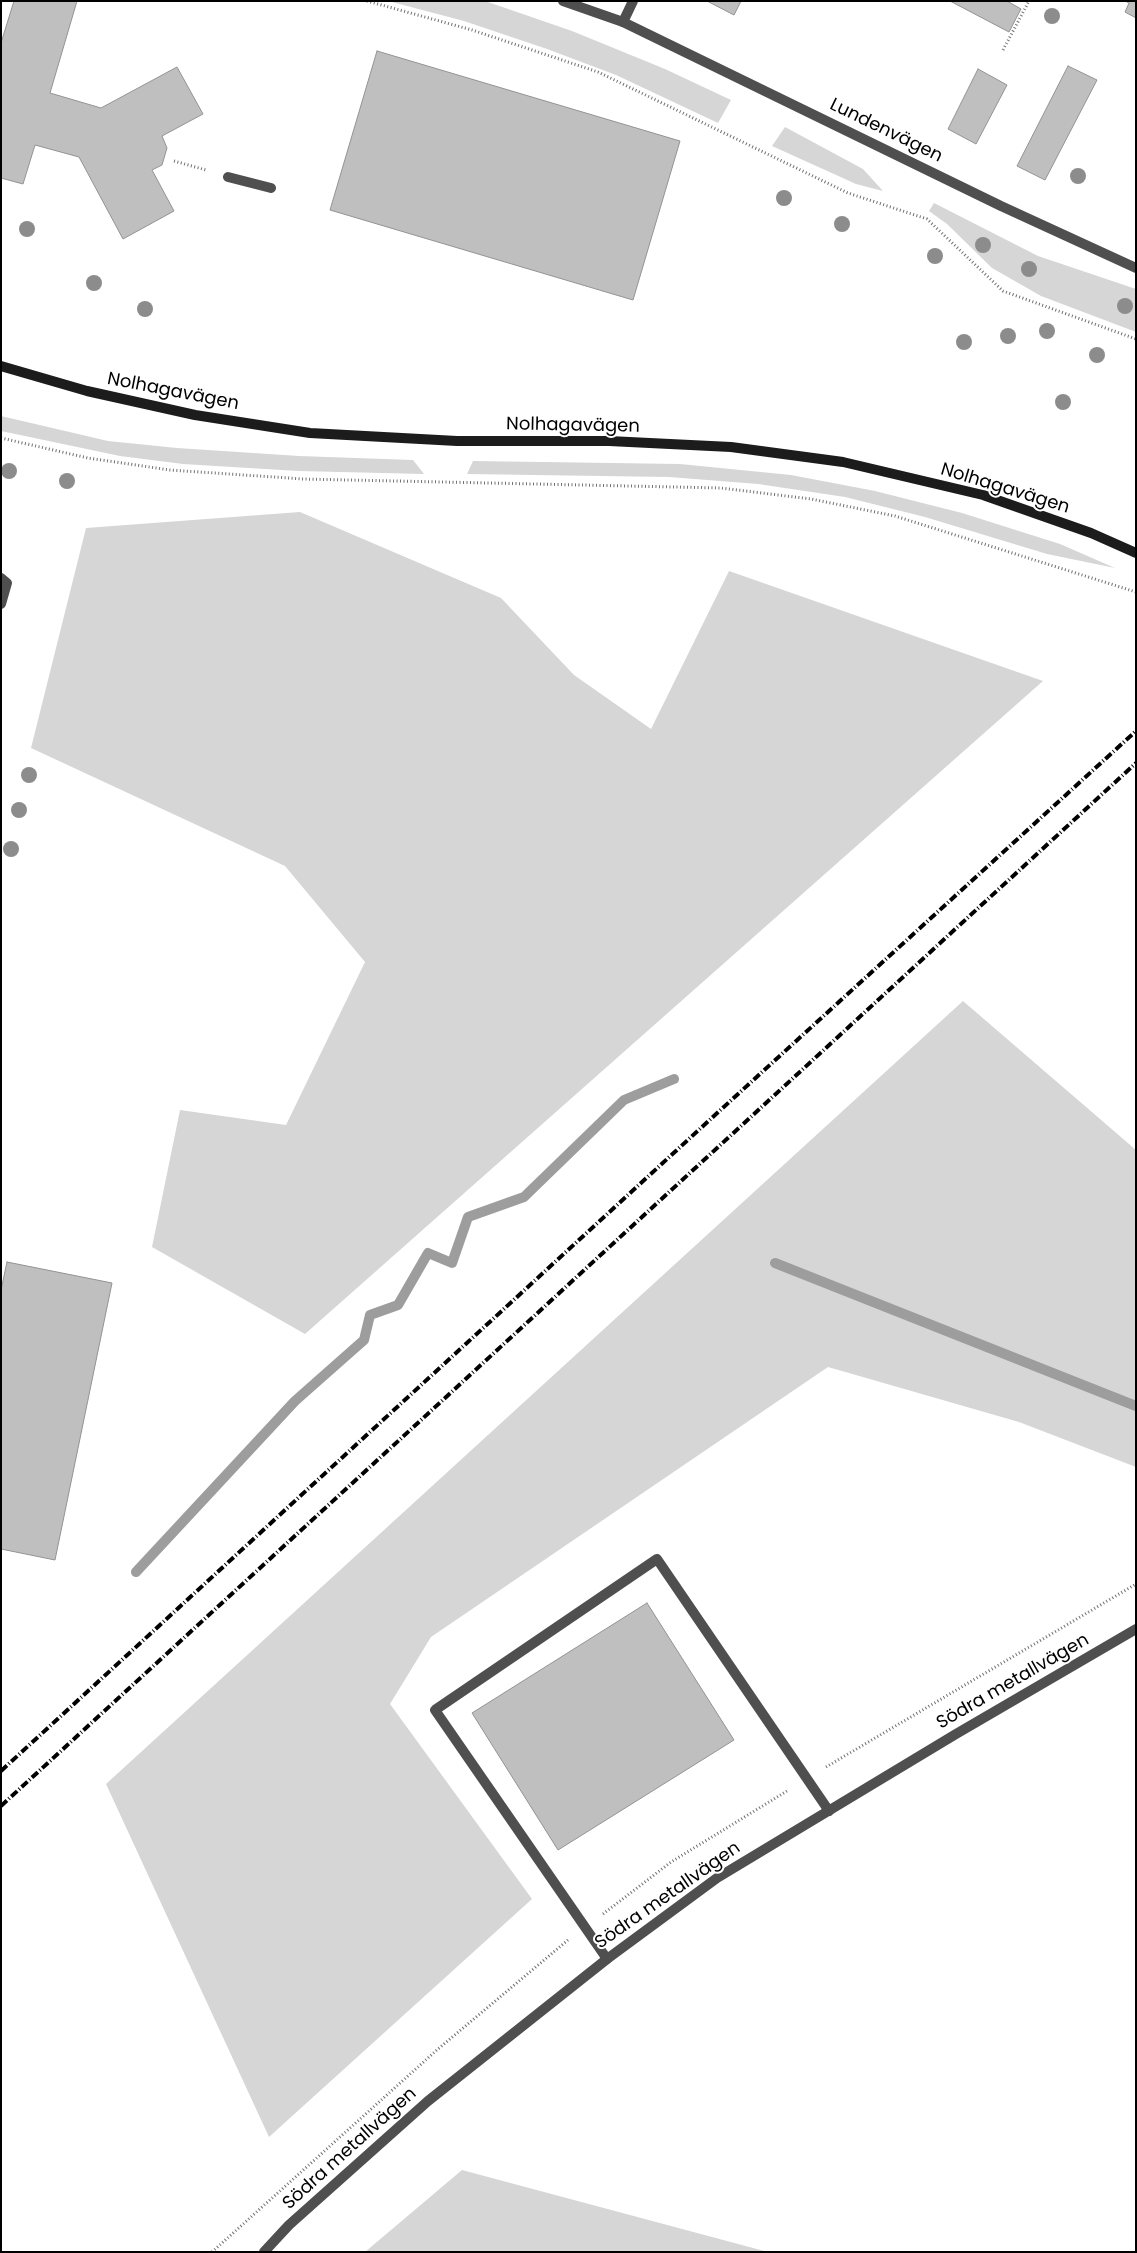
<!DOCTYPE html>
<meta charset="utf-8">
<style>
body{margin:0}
#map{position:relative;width:1137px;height:2253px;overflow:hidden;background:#fff;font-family:Poppins,sans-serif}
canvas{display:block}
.frame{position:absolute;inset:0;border:2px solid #000;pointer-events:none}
</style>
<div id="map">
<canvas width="1137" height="2253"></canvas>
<div class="frame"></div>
</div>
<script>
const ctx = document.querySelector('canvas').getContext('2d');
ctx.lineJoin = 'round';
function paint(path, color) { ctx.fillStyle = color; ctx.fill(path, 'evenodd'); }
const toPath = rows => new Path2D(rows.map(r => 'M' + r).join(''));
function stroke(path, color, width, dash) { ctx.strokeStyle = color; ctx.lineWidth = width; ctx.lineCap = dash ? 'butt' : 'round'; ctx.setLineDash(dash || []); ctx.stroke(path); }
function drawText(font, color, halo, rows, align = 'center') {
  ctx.font = font + ' Poppins,sans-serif'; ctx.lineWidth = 4; ctx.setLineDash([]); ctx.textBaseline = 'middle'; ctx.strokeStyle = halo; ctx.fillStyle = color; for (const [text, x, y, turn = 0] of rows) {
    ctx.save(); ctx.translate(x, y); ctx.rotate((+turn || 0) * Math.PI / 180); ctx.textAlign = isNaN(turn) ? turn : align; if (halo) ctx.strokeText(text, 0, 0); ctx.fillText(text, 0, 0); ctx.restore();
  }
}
paint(toPath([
 [388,1,485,1,572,31,665,69,731,100,718,123,616,75,547,49,464,21],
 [785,127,863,169,883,191,856,184,772,146],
 [934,203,1038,256,1136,289,1136,332,1041,296,992,268,947,224,929,211],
 [1,416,108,441,177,448,299,456,413,460,424,474,298,471,183,464,120,456,1,431],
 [473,461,680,464,791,475,875,491,962,513,1060,544,1115,568,1047,554,925,517,845,497,758,484,669,477,467,474],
 [300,512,501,598,574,675,651,729,729,571,1043,681,305,1334,152,1247,180,1110,286,1125,365,962,285,866,31,748,86,528],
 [963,1001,1136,1150,1136,1467,1019,1422,828,1367,431,1637,390,1704,532,1899,269,2137,106,1784],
 [462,2170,768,2252,365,2252]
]), '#d6d6d6');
stroke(toPath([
 [775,1263,1136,1406],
 [136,1572,295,1401,364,1340,370,1315,398,1305,428,1253,452,1263,468,1217,524,1197,624,1100,674,1079]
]), '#9d9d9d', 10);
const building = toPath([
 [14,1,77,1,50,93,101,108,177,67,203,114,162,136,167,148,162,165,152,170,174,211,123,239,79,157,35,145,23,184,1,178,1,43,14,1],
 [707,1,741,1,734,15,707,1],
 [950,1,1007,1,1021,9,1009,32,950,1],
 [1125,1,1136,1,1136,18,1125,12,1129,3,1125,1],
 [377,51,680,141,633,300,330,210,377,51],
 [1068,66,1097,80,1045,180,1017,166,1068,66],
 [978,69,1007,85,976,144,948,129,978,69],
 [7,1262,112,1283,55,1560,1,1549,1,1290,7,1262],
 [647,1603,734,1740,558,1850,472,1713,647,1603]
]);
paint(building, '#bfbfbf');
stroke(building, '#939393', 1);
stroke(toPath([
 [367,1,472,30,598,72,848,193,927,219,1003,291,1136,339],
 [1003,50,1029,1],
 [174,161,206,170],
 [1,438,88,458,170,470,303,479,721,488,811,499,895,516,1136,592],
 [826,1767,1136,1584],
 [603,1914,671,1862,787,1791],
 [212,2252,438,2049,568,1940]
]), '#717171', 3, [1, 2.5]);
stroke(toPath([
 [623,22,633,1],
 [228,177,271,188],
 [1,578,7,583,1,604],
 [607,1959,435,1710,657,1559,829,1811]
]), '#4f4f4f', 10);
stroke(toPath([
 [563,1,623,22,1001,206,1136,268],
 [264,2252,289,2225,428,2101,607,1959,717,1878,956,1734,1136,1629]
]), '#4f4f4f', 10);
stroke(toPath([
 [1,366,87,391,195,415,310,433,457,441,609,441,731,447,843,462,983,495,1091,533,1136,553]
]), '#1c1c1c', 10);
stroke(toPath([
 [1,1771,715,1115,1136,731],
 [1,1806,1136,763]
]), '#000', 4, [8, 2.5, 1, 2.5]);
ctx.fillStyle = '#8c8c8c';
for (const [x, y] of [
 [1052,16],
 [1078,176],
 [784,198],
 [842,224],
 [27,229],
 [983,245],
 [935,256],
 [1029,269],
 [94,283],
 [1125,306],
 [145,309],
 [1047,331],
 [1008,336],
 [964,342],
 [1097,355],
 [1063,402],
 [9,471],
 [67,481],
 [29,775],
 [19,810],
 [11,849]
]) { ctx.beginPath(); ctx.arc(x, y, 8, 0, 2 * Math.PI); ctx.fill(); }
drawText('18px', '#000', '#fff', [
 ["Lundenvägen",886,131,26],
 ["Nolhagavägen",173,392,11],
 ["Nolhagavägen",573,426,1],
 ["Nolhagavägen",1005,489,17],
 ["Södra metallvägen",1013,1682,-30],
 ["Södra metallvägen",668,1896,-35],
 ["Södra metallvägen",350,2149,-42]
]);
</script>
